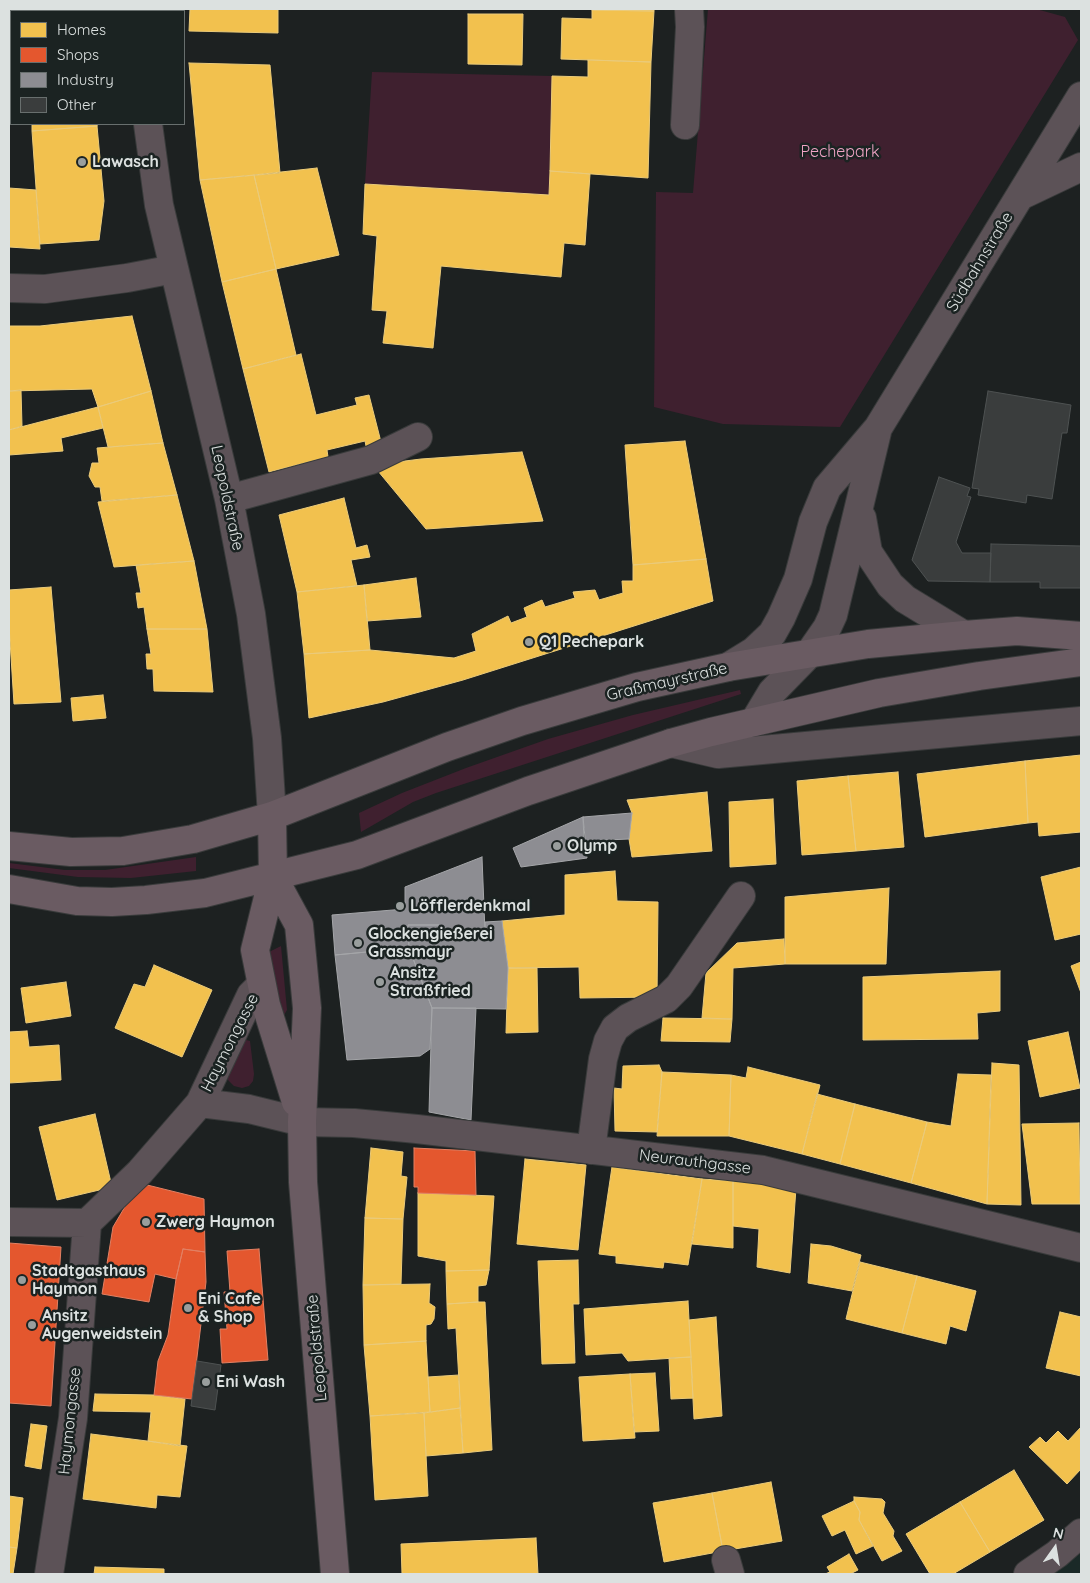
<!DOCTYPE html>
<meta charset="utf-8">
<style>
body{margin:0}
#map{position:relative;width:1090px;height:1583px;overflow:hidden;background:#1d2121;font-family:Quicksand,sans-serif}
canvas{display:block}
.frame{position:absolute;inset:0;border:10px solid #dce1e0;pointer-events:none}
.legend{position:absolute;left:10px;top:10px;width:175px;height:115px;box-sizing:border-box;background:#1b2322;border:1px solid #686f6e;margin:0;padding:6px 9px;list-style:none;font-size:15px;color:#dce1e0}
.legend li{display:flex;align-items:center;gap:10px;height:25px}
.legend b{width:25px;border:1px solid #686f6e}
.north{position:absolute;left:1030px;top:1523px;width:50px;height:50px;-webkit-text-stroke:4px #1b2322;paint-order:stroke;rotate:13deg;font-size:14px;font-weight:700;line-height:20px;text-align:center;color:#dce1e0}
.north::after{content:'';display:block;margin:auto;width:18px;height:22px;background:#dce1e0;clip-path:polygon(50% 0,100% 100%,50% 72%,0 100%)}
</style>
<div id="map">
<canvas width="1090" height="1583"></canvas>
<div class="frame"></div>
<ul class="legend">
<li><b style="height:14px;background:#f2c14e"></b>Homes</li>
<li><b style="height:14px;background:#e4572e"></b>Shops</li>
<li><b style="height:14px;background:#8d8d92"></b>Industry</li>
<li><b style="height:14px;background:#3a3d3d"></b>Other</li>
</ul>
<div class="north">N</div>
</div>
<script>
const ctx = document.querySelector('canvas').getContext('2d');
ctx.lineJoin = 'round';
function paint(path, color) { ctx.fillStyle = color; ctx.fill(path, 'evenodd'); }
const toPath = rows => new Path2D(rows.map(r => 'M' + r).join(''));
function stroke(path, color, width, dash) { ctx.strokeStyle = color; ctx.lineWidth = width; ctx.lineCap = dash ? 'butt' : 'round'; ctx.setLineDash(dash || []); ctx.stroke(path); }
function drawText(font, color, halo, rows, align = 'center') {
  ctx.font = font + ' Quicksand,sans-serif'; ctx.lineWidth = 5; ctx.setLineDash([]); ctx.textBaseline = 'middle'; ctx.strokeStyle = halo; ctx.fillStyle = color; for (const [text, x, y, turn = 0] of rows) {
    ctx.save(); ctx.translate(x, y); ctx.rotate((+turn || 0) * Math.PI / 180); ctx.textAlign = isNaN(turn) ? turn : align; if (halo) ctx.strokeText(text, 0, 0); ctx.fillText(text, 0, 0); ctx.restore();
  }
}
paint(toPath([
 [1081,1553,1081,1574,1054,1574]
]), '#1a2927');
paint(toPath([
 [708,9,1036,9,1065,17,1078,40,840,427,723,424,654,407,656,192,693,193],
 [372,72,552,76,549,195,365,184],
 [740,690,741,694,436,793,413,802,361,832,359,813,402,793,466,768,548,739,633,715],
 [196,857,196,871,131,878,78,877,9,868,9,863,65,870,105,870],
 [281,946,287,1010,284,1015,281,1014,267,953],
 [242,1039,250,1041,254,1074,253,1081,249,1086,242,1088,234,1086,228,1080,227,1071]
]), '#3f202f');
const homes = toPath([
 [33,9,93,9,93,11,33,11,33,9],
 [190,9,278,9,278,33,189,31,190,9],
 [592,9,654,9,654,11,592,10,592,9],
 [592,10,654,11,651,62,561,59,562,18,592,19,592,10],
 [468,14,523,14,522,65,468,64,468,14],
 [588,60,651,62,648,178,550,171,552,76,588,77,588,60],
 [189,63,270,65,280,173,200,180,189,63],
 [9,87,11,87,11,114,9,122,9,87],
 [32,124,97,124,97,126,32,131,32,124],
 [97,126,104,201,99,240,40,244,32,131,97,126],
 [317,168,339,255,276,269,254,175,317,168],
 [550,171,590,174,585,245,564,243,561,277,441,266,433,348,383,343,387,311,372,310,377,236,363,234,365,184,549,195,550,171],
 [254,175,276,269,222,282,200,180,254,175],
 [9,188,36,190,40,249,9,247,9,188],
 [276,269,296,355,243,369,222,282,276,269],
 [132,316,151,391,98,407,92,389,9,391,9,326,40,326,132,316],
 [301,354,316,415,357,405,355,398,369,395,381,442,366,446,365,441,327,450,328,457,269,472,243,369,301,354],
 [21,390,22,426,9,430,9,391,21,390],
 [151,391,163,443,108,447,98,407,151,391],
 [98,407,103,428,61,438,63,451,9,455,9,430,98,407],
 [685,441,706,559,633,565,625,445,685,441],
 [163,443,177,495,102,501,100,487,95,487,89,476,92,463,99,463,97,448,163,443],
 [522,452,543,521,426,529,373,465,421,459,522,452],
 [177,495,194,561,114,567,98,502,177,495],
 [344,498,356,548,367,545,370,557,351,560,357,586,297,592,279,515,344,498],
 [706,559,713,601,463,680,383,702,309,718,304,654,370,650,454,658,476,651,472,634,508,616,511,623,527,617,524,608,542,600,545,607,575,598,573,592,595,590,599,600,623,593,622,581,633,581,633,565,706,559],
 [194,561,207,629,147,629,144,607,138,608,136,593,141,593,136,565,194,561],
 [416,578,421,617,367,621,364,585,416,578],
 [364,585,370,650,304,654,297,592,364,585],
 [51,587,61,702,14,704,9,625,9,590,51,587],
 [147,629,207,629,213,692,154,691,153,669,147,669,146,654,151,654,147,629],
 [103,695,106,718,73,721,71,698,103,695],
 [1081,755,1081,832,1039,836,1038,822,1028,823,1025,761,1081,755],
 [1025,761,1028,823,925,837,917,774,1025,761],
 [898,772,904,847,856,851,848,776,898,772],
 [848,776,856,851,802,855,797,781,848,776],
 [707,792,712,851,632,857,629,839,632,813,627,800,707,792],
 [773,799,776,864,730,867,729,802,773,799],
 [1081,867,1081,934,1055,940,1041,877,1081,867],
 [615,871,617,901,658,902,657,997,580,998,579,967,508,968,502,921,565,915,565,875,615,871],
 [889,888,886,964,785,964,785,897,889,888],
 [784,939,785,964,733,968,732,1019,702,1018,706,973,737,943,784,939],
 [1081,962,1081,993,1071,966,1081,962],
 [154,965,212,990,182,1057,115,1028,134,984,145,987,154,965],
 [508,968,537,968,538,1032,506,1033,508,968],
 [1000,971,1000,1011,977,1013,978,1039,863,1040,863,977,1000,971],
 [66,982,71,1016,26,1023,21,988,66,982],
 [663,1018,732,1019,730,1042,661,1041,663,1018],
 [27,1031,29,1047,59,1045,61,1080,9,1083,9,1032,27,1031],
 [1068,1032,1080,1088,1040,1097,1028,1041,1068,1032],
 [992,1063,1019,1065,1021,1205,987,1204,992,1063],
 [659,1065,662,1072,657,1132,615,1131,614,1088,622,1089,623,1066,659,1065],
 [748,1067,820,1085,802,1154,729,1136,731,1075,746,1078,748,1067],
 [662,1072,731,1075,729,1136,657,1136,662,1072],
 [958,1074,991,1075,987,1204,911,1183,927,1122,951,1126,958,1074],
 [817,1094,855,1104,840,1164,802,1154,817,1094],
 [855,1104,927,1122,911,1183,840,1164,855,1104],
 [95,1114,112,1187,57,1200,39,1127,95,1114],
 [1079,1123,1080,1204,1032,1204,1022,1124,1079,1123],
 [371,1148,403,1152,401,1176,407,1177,403,1219,365,1218,371,1148],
 [525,1159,586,1165,578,1250,517,1244,525,1159],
 [612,1167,702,1179,688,1265,664,1262,663,1268,616,1263,616,1256,599,1254,612,1167],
 [702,1179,733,1181,733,1248,692,1244,702,1179],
 [733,1181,796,1188,790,1273,757,1267,759,1229,733,1226,733,1181],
 [418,1193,494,1196,489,1270,446,1271,446,1261,418,1256,418,1193],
 [365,1218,403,1219,401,1284,363,1285,365,1218],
 [811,1244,831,1246,861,1255,852,1291,808,1283,811,1244],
 [578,1260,579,1304,573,1304,575,1363,542,1364,538,1261,578,1260],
 [860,1262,917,1276,902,1333,846,1319,860,1262],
 [489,1270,486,1285,478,1286,478,1302,447,1304,446,1271,489,1270],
 [917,1276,976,1291,966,1331,950,1326,946,1344,902,1333,917,1276],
 [430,1284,429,1303,435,1307,434,1319,431,1324,426,1325,426,1341,364,1345,363,1285,430,1284],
 [688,1301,691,1357,628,1361,622,1353,586,1355,584,1309,688,1301],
 [478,1302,485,1302,492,1450,463,1453,456,1328,448,1329,447,1304,478,1302],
 [1060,1312,1081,1317,1081,1376,1046,1368,1060,1312],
 [716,1317,722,1416,694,1419,689,1320,716,1317],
 [426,1341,430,1412,370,1416,364,1345,426,1341],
 [691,1357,693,1398,671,1399,669,1358,691,1357],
 [655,1373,659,1431,634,1432,630,1374,655,1373],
 [630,1374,635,1438,583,1441,579,1377,630,1374],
 [459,1375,460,1408,430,1412,428,1377,459,1375],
 [95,1394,154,1395,185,1399,180,1446,148,1441,151,1412,93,1411,95,1394],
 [460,1408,463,1453,426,1456,424,1413,460,1408],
 [424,1413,428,1496,375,1500,370,1416,424,1413],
 [31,1424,47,1426,41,1469,25,1466,31,1424],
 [1081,1427,1081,1469,1067,1484,1029,1447,1040,1437,1046,1443,1058,1431,1068,1441,1081,1427],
 [91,1434,187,1446,180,1497,157,1495,156,1508,83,1499,91,1434],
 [1014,1470,1044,1520,990,1552,960,1502,1014,1470],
 [771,1482,782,1541,723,1551,712,1493,771,1482],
 [712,1493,723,1551,664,1562,653,1503,712,1493],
 [9,1496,23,1498,17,1548,9,1547,9,1496],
 [854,1497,882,1499,885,1502,883,1513,894,1531,893,1536,902,1551,882,1561,859,1520,860,1512,854,1501,854,1497],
 [854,1501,860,1512,859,1520,873,1546,856,1554,845,1530,832,1536,822,1516,854,1501],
 [960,1502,990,1552,953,1574,930,1574,906,1534,960,1502],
 [536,1538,538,1574,402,1574,401,1544,536,1538],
 [9,1547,17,1548,13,1574,9,1574,9,1547],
 [849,1554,858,1570,852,1573,853,1574,825,1574,830,1572,827,1567,849,1554],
 [95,1567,164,1569,164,1574,94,1574,95,1567]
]);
paint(homes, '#f2c14e');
stroke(homes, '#ebcb7a', 1);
const shops = toPath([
 [414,1148,475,1151,476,1195,418,1193,418,1187,414,1187,414,1148],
 [139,1183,204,1199,205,1252,183,1249,176,1279,155,1274,149,1302,102,1294,113,1227,139,1183],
 [9,1243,61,1247,51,1406,9,1403,9,1243],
 [183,1249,205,1252,206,1282,192,1399,154,1395,158,1361,168,1335,176,1279,183,1249],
 [259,1249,268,1360,222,1363,220,1329,227,1329,224,1292,230,1292,227,1251,259,1249]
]);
paint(shops, '#e4572e');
stroke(shops, '#e28063', 1);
const industry = toPath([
 [632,813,629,839,584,841,583,817,632,813],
 [583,817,587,858,521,867,513,848,583,817],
 [482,857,485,932,438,932,439,925,408,925,409,948,335,955,332,915,405,909,405,887,482,857],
 [502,921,508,968,506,1009,432,1008,409,948,408,925,439,925,438,932,485,932,485,922,502,921],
 [409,948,432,1008,430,1049,420,1056,347,1060,335,955,409,948],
 [432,1008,476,1008,471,1120,429,1112,432,1008]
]);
paint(industry, '#8d8d92');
stroke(industry, '#a5a6a9', 1);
const building = toPath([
 [988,391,1071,405,1067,433,1062,433,1052,499,1027,495,1026,503,978,495,979,489,972,488,988,391],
 [939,477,970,488,967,496,971,497,956,542,962,553,991,553,990,582,928,581,912,560,939,477],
 [991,544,1081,546,1081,588,1040,588,1040,582,990,582,991,544],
 [197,1361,221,1365,215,1410,191,1406,197,1361]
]);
paint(building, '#3a3d3d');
stroke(building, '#4e5252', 1);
const minor = toPath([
 [143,11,143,9],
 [148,124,159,205,229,499,251,614,267,738,272,816],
 [685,125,690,27,689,9],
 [1020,196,1081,167],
 [9,288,45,289,127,278,174,269],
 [229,499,371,460,418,437],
 [862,518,868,552,890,585,905,599,964,635],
 [728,667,754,651,772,634,781,618,798,579,813,522,827,488,878,428,1081,96],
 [754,722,772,692,809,654,827,628,833,615,877,432],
 [671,743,718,754,1081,721],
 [200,1103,249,1109,302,1122,354,1123,417,1129,763,1170,1081,1248],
 [591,1150,603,1059,608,1041,615,1028,628,1018,666,999,679,986,741,896],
 [9,1222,87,1223],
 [726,1560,730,1574],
 [49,1574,73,1418,87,1223,140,1172,200,1103,251,995,261,985],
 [1028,1574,1057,1554,1081,1533]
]);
const major = toPath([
 [272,816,273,877,255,950,266,1005,296,1102],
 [9,846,71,852,123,851,193,839,272,816,447,747,522,721,637,687,728,667,868,644,964,635,1017,631,1081,636],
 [273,877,299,925,307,1008,302,1122,303,1182,335,1574],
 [9,889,77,901,112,902,146,900,205,893,357,855,528,791,671,743,711,732,879,693,979,676,1081,662]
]);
stroke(minor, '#393b3b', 30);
stroke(major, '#393b3b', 30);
stroke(minor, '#5c5257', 28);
stroke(major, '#6a5b62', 28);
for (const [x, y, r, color] of [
 [82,162,5,"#999e9d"],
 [529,642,5,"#999e9d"],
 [557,846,5,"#999e9d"],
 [400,906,5,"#999e9d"],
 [358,943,5,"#999e9d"],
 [380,982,5,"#999e9d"],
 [146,1222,5,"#999e9d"],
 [22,1280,5,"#999e9d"],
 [188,1308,5,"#999e9d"],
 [32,1325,5,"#999e9d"],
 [206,1382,5,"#999e9d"]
]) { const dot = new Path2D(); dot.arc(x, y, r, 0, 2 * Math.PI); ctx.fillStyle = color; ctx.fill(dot); stroke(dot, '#1b2322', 2); }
drawText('16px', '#f0a4c5', '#1b2322', [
 ["Pechepark",840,152]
]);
drawText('bold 16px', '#dce1e0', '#1b2322', [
 ["Lawasch",92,162],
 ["Q1 Pechepark",539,642],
 ["Olymp",567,846],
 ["Löfflerdenkmal",410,906],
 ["Glockengießerei",368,934],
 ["Grassmayr",368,952],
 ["Ansitz",390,973],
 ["Straßfried",390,991],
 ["Zwerg Haymon",156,1222],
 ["Stadtgasthaus",32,1271],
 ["Haymon",32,1289],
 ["Eni Cafe",198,1299],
 ["& Shop",198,1317],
 ["Ansitz",42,1316],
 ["Augenweidstein",42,1334],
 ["Eni Wash",216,1382]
], 'left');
drawText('16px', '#dce1e0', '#1b2322', [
 ["Südbahnstraße",980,262,-59],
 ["Leopoldstraße",227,498,78],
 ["Graßmayrstraße",667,682,-13],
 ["Haymongasse",230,1043,-63],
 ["Neurauthgasse",695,1162,7],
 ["Leopoldstraße",317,1348,-95],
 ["Haymongasse",70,1421,-84]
]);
</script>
